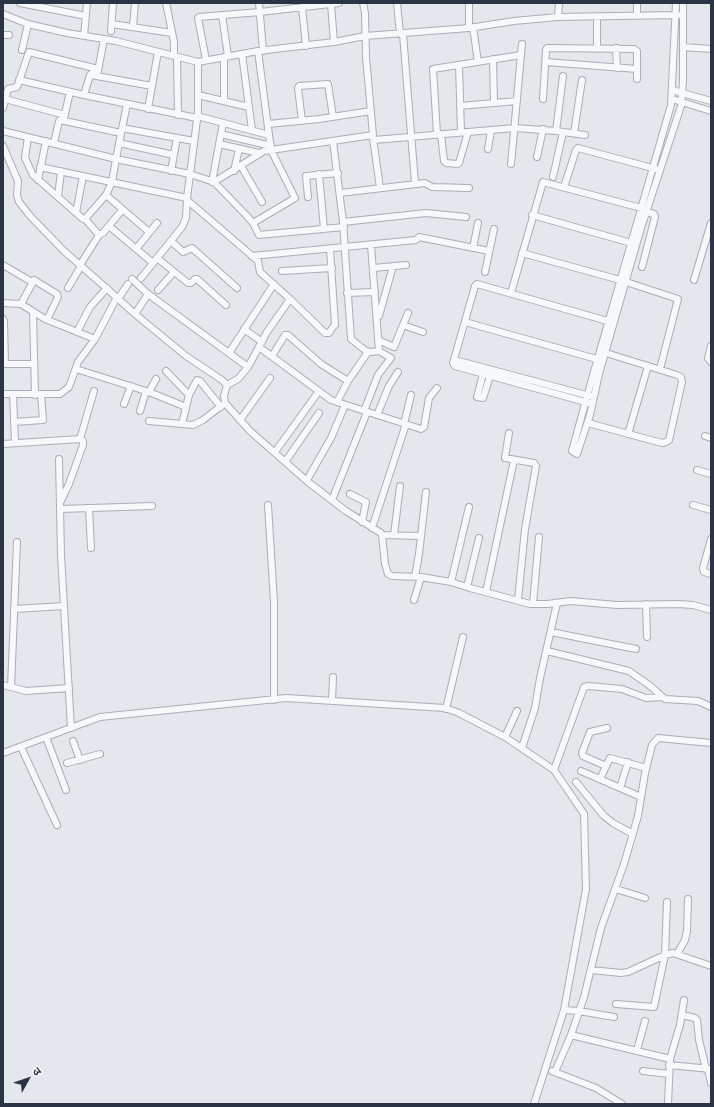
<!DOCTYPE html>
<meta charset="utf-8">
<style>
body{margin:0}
#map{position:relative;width:714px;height:1107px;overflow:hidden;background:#e4e7ec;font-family:Cabin,"Noto Sans Devanagari",sans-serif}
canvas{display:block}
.frame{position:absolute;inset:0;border:4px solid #2b3445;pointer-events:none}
.north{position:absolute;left:8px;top:1059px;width:40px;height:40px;-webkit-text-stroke:3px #f4f6f9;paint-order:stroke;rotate:50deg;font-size:11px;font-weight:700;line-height:16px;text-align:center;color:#2b3445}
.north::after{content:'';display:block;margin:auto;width:14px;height:18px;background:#2b3445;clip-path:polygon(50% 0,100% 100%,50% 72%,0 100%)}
</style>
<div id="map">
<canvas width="714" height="1107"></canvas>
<div class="frame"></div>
<div class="north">उ</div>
</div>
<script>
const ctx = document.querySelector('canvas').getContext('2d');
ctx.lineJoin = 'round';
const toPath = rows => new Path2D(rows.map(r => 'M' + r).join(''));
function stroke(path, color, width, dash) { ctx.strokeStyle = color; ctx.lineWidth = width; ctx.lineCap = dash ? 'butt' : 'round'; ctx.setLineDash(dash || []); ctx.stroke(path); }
const minor = toPath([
 [20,3,86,16],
 [166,3,174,42,174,56],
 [259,3,263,51],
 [397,3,400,34],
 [676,3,671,105,593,375,572,451,577,454,590,415,599,374,641,228,681,106,683,80,683,3],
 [331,4,334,42],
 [302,7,306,46],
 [3,14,28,24,67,33,116,41,198,62,198,112,187,198,186,218,182,227,141,278],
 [222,15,228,56],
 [637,15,637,3],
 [558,17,559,3],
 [597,17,597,48],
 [112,24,172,33],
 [133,27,135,3],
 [473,27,478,62],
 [469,28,514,21,558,17,678,15],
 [111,31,113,3],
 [403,34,415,183],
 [3,35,9,35],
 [84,36,87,3],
 [683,47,711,49],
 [616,48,617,68],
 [22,50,28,24],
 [242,54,252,130],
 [177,57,178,115],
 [224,57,224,101],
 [493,59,494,103],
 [206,60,198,18,199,17,260,12,339,3],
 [198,62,258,51,334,42,365,36,469,28,469,3],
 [546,62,637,69],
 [459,65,461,132],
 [91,75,152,86],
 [19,80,84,95,197,118],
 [672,90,711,101],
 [84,95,90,75,92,73,97,73,98,71,104,39],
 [198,95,249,107],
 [5,99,65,115],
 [543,99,546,50,547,48,634,49,637,51,637,79],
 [672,99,711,111],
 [460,106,517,101],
 [3,108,8,89,17,87,29,52,98,69],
 [148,109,158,52],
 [197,116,269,135],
 [64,118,70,92],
 [302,121,298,88,299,86,328,84,333,117],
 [268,124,319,119,371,111],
 [122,128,194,141],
 [3,131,116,159,190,174,214,182,264,151,373,135,366,57,365,13,363,3],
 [556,131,563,76],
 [574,133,582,80],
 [221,134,271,146],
 [437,134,433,69,521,55],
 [441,134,444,161,446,163,457,164,459,163,468,132],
 [28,137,25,158,33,175,83,219,85,219,106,195,112,182,116,159,127,104],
 [373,138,380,188],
 [374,140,515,128,556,131,585,135],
 [333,141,343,222,351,339,366,351,370,352,379,351,391,358,378,375,364,411],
 [54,143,59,121,60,120,121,133],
 [119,143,174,155],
 [219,144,259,153],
 [3,146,18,181,17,195,19,202,31,217,64,251,104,286,135,314,186,356,222,380,227,385,224,396,225,403,250,431,308,482,346,511,381,533,382,535,385,564,388,574,392,576,421,577,451,582,470,588,530,604,547,604,571,601,617,605,678,604,693,605,711,610],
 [488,149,491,130],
 [537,157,543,129],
 [511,164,522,44],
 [241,166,262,202],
 [40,167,187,198],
 [171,171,177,138],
 [234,171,239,149],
 [319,174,324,229],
 [553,177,563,132],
 [38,180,46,141],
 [212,182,223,123],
 [214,182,246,215,253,223,259,235,344,227],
 [564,187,576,150,578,148,656,169],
 [340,193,425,183,432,187,469,188],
 [106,195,149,232],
 [58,197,61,171],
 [308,197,306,176,338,173],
 [187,200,258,261,260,272,290,299],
 [76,213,83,176],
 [532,215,635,244],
 [85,219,99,235],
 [343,222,426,213,466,217],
 [253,223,295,198,271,150,258,51],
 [109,226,153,263],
 [171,241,183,252,192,248,237,288],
 [371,245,379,351],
 [473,248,478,223],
 [136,249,157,223],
 [522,253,620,280,678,299,660,369],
 [252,256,416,240,419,237,489,251],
 [157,258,188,283,191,283,195,279,197,279,226,305],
 [3,265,32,282],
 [80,265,99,235,103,233,122,210],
 [642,267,655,217,654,214,646,212],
 [373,268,406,265],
 [282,271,332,268],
 [485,272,494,229],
 [132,279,148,294,248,367],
 [694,280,711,223],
 [68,288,81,266],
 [158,290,174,272],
 [347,293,375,292],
 [511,293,543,182,645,209],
 [118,299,128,284],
 [3,303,21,304,45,319,95,339,117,297],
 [21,304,34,280,57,294,58,297,47,320],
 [33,312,35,395],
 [135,314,148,294],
 [379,316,393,266],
 [3,319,4,321,5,364],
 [465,322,600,360],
 [403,325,423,332],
 [244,329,262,342],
 [77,332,90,307,107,288],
 [378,340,394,347,408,313],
 [711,346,708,358,711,362],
 [259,347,331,400,421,429,424,427,429,398,437,388],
 [229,353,274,284],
 [272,356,285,335,288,335,321,364,348,381],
 [455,360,590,396],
 [3,364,34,364],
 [76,369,149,392,186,407],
 [484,370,477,397,483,398,491,373],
 [166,371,189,395],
 [227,385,238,379,248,367,267,332,290,299,325,333,329,333,333,327,335,325,330,249],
 [149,392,156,379],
 [3,394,60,394,69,387,78,362,95,339],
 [13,394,15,443],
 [337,402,348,381,368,352],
 [589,403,455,366,453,363,475,286,477,284,611,322],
 [124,404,131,386],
 [140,411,146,391],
 [377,415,389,386,398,372],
 [240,420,270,378],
 [149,421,193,425,203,420,225,403],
 [14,422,43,420,41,395],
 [588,423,662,443,666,442,669,440,682,382,681,377,677,375,606,353],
 [182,424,189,395,197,380,200,381,221,407],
 [404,424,411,395],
 [509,433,505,458,534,463,536,466,525,529,518,600],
 [628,434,648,366],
 [705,436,711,438],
 [80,439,94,391],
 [3,444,80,439,83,441,83,445,69,484,60,503],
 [275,452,319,391],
 [59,459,61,555,71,728],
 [285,462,319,413],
 [697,470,711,474],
 [307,480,331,438,345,405],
 [350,494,366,502,362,522],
 [332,500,367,412],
 [268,505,274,602,274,700],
 [693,505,711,510],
 [89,508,91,548],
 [60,509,152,506],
 [372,528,406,424],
 [382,535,421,536],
 [394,535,400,486],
 [711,539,703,568,704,572,711,574],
 [415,577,419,554,426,492],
 [451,582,469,507],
 [467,587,479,538],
 [486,592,514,460],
 [414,600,421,577],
 [533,604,539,537],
 [646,604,647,637],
 [14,609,64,606],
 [551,632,636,649],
 [547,651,629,671,649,685,665,699,698,701,711,707],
 [3,685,26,691,69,688],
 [11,687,17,542],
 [332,701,333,677],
 [446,709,463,637],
 [46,737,66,790],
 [505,737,517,711],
 [73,741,80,760],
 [21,747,57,825],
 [522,748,535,708,540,678,557,603],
 [3,753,100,717,286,698,445,708,459,713,505,737,554,770,584,814,586,889,564,1010,534,1104],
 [67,763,100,754],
 [606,766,583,756,582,753,590,732,607,728],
 [554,770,584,687,589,686,622,689,646,698,662,697],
 [581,771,641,797],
 [600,779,610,758,646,768],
 [576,782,604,816,613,823,633,834],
 [620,788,628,762],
 [616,889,645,898],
 [677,954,685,940,687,931,688,899],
 [591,970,621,973,628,972,665,955,673,953,711,966],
 [616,1004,654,1007,665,955,667,902],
 [564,1010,579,1011,614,1017],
 [682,1015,695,1018,697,1020,699,1040,706,1069],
 [571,1035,670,1059],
 [637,1050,645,1021],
 [669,1065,711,1069],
 [708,1069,711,1083],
 [552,1071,596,1088,622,1104],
 [643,1071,669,1074],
 [555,1072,571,1035,584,997,601,928,624,864,638,816,645,773,652,745,658,738,711,743],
 [668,1104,670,1059,680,1025,684,1000]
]);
stroke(minor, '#a9aeb7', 8);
stroke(minor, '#f7f8fa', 6);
</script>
